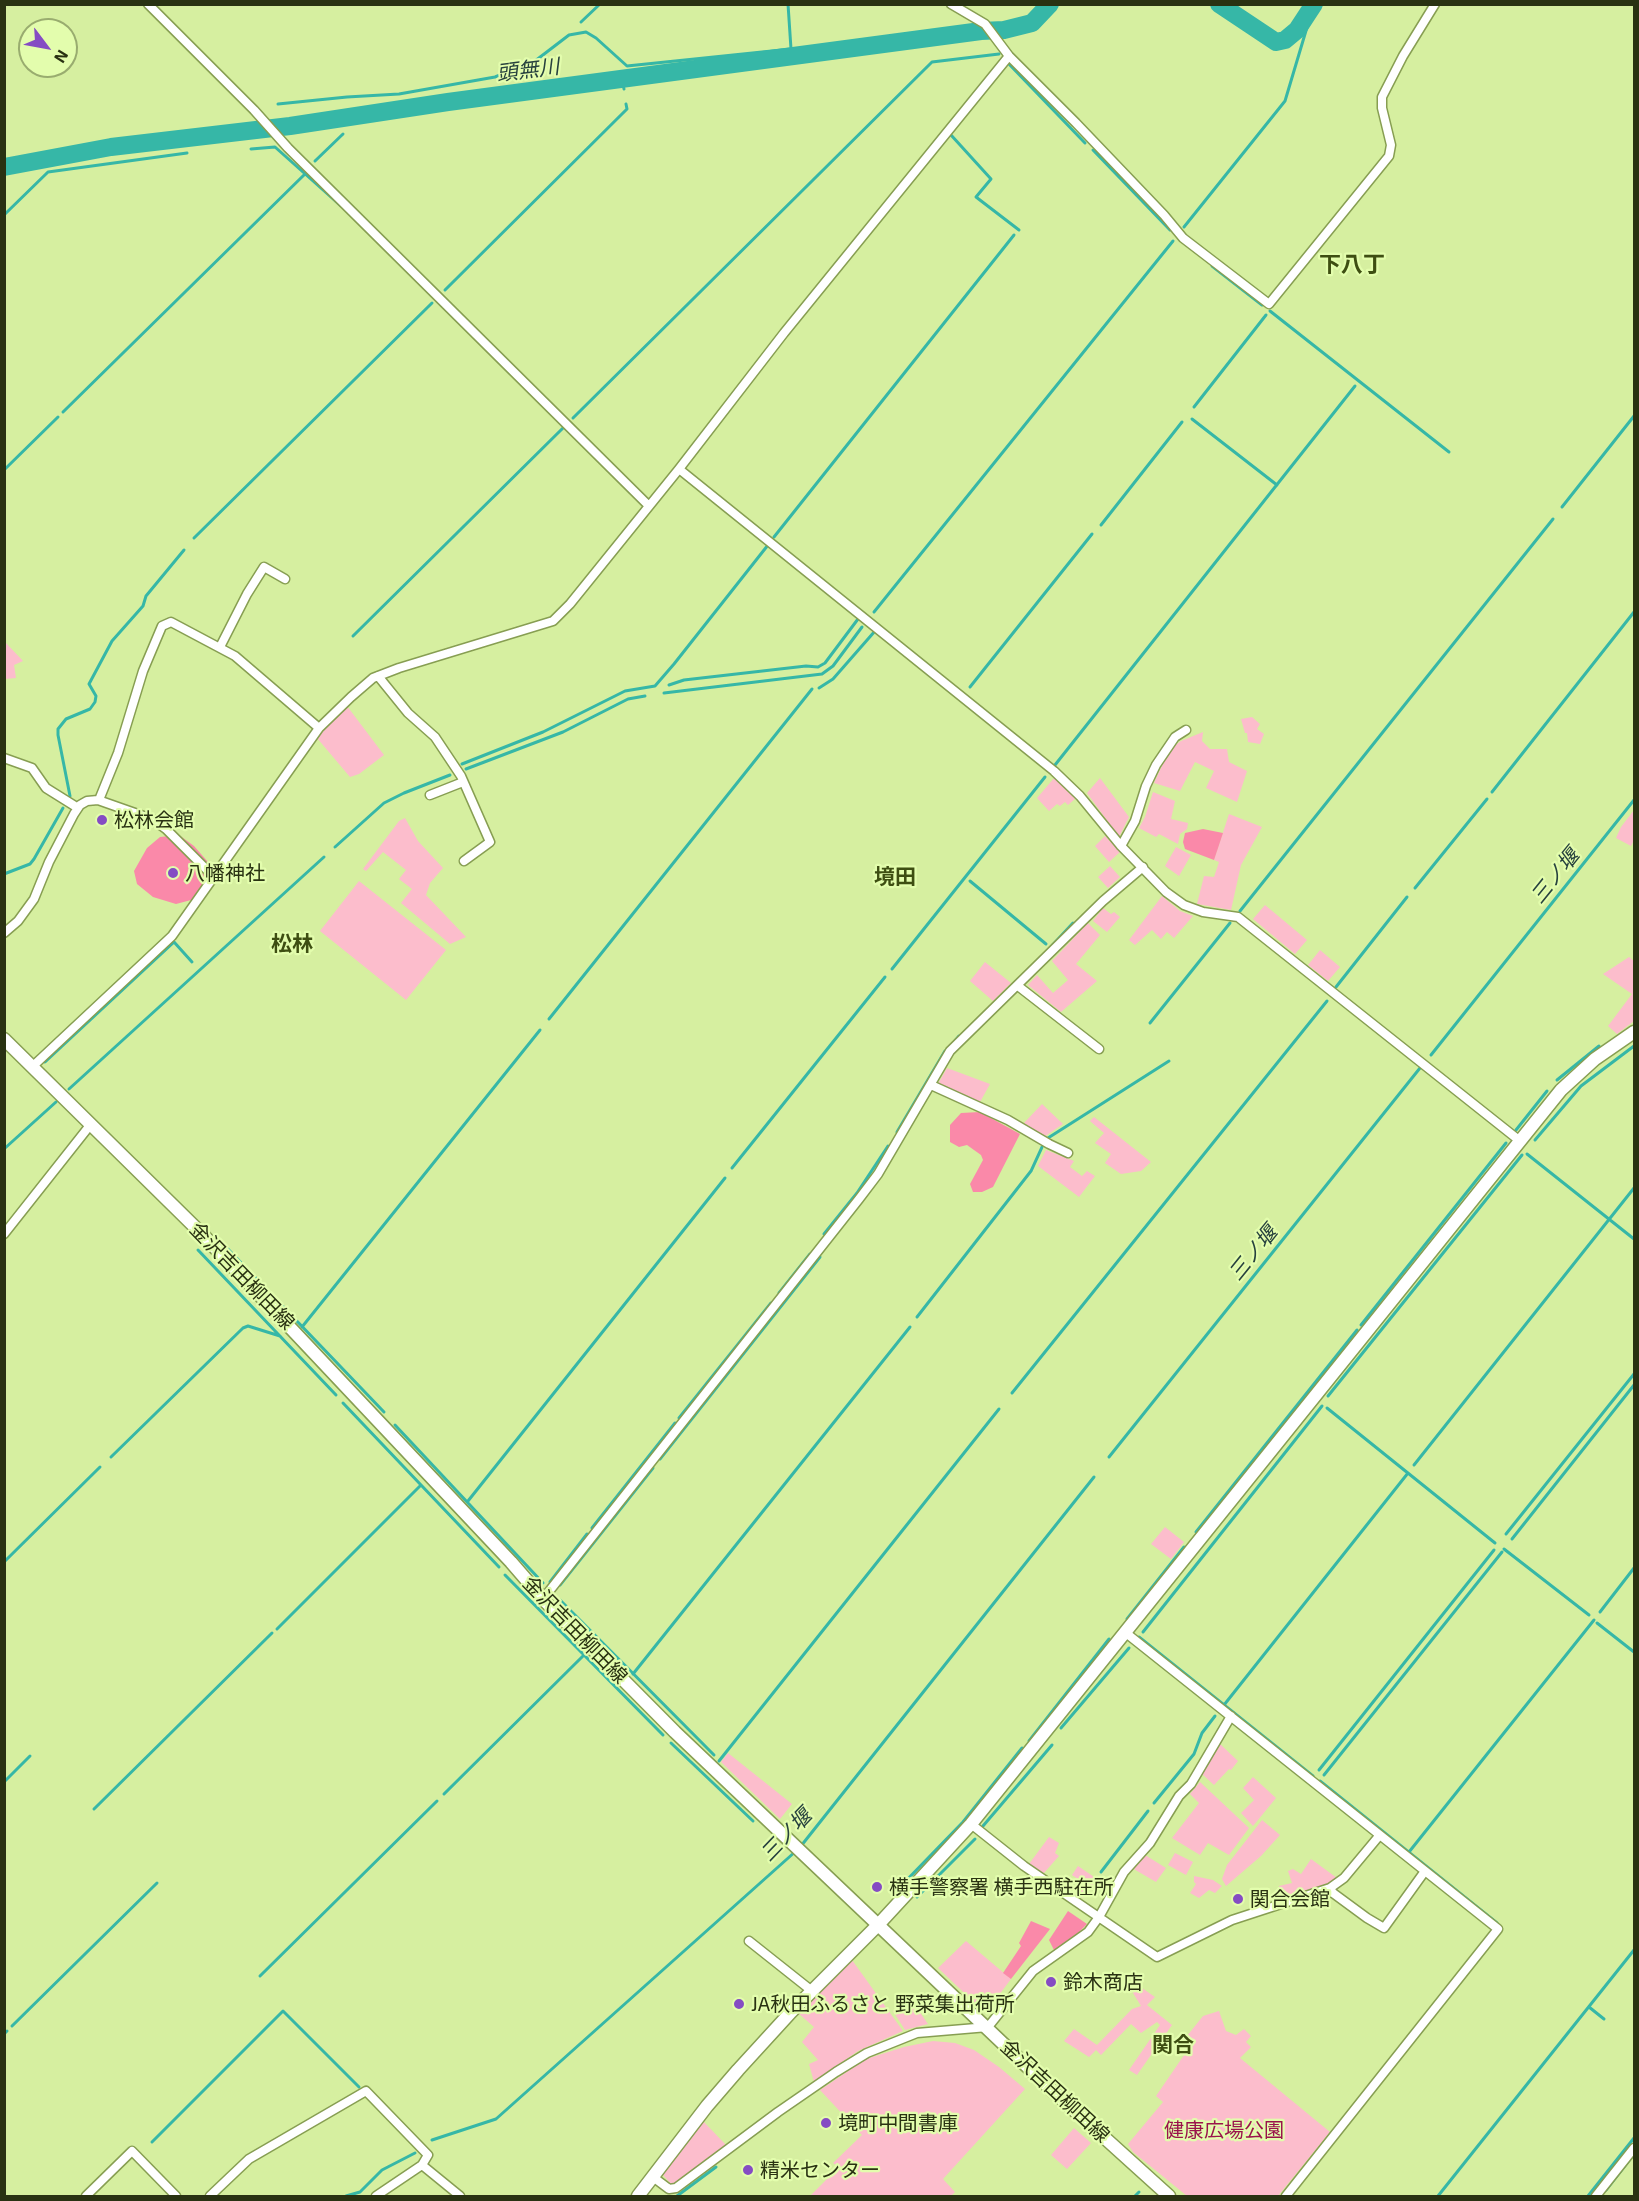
<!DOCTYPE html>
<meta charset="utf-8">
<style>
body{margin:0}
#map{position:relative;width:1639px;height:2201px;overflow:hidden;background:#d6efa0;font-family:"Exo 2",sans-serif}
canvas{display:block}
.frame{position:absolute;inset:0;border:6px solid #293212;pointer-events:none}
.north{position:absolute;left:18px;top:18px;width:60px;height:60px;box-sizing:border-box;background:#e3fdad;border:2px solid #99ac6f;border-radius:50%;rotate:122deg;font-size:16px;font-weight:700;line-height:24px;text-align:center;color:#293212}
.north::after{content:'';display:block;margin:auto;width:21px;height:27px;background:#854cc3;clip-path:polygon(50% 0,100% 100%,50% 72%,0 100%)}
</style>
<div id="map">
<canvas width="1639" height="2201"></canvas>
<div class="frame"></div>
<div class="north">N</div>
</div>
<script>
const ctx = document.querySelector('canvas').getContext('2d');
ctx.lineJoin = 'round';
function paint(path, color) { ctx.fillStyle = color; ctx.fill(path, 'evenodd'); }
const toPath = rows => new Path2D(rows.map(r => 'M' + r).join(''));
function stroke(path, color, width, dash) { ctx.strokeStyle = color; ctx.lineWidth = width; ctx.lineCap = dash ? 'butt' : 'round'; ctx.setLineDash(dash || []); ctx.stroke(path); }
function drawText(font, color, halo, rows, align = 'center') {
  ctx.font = font + ' "Exo 2","Noto Sans JP",sans-serif'; ctx.lineWidth = 4.5; ctx.setLineDash([]); ctx.textBaseline = 'middle'; ctx.strokeStyle = halo; ctx.fillStyle = color; for (const [text, x, y, turn = 0] of rows) {
    ctx.save(); ctx.translate(x, y); ctx.rotate((+turn || 0) * Math.PI / 180); ctx.textAlign = isNaN(turn) ? turn : align; if (halo) ctx.strokeText(text, 0, 0); ctx.fillText(text, 0, 0); ctx.restore();
  }
}
paint(toPath([
 [5,642,23,661,14,665,16,678,5,679],
 [347,706,384,755,359,774,350,777,317,738],
 [1252,717,1260,724,1257,729,1264,734,1260,744,1248,742,1247,733,1245,733,1241,719],
 [1203,732,1202,741,1210,749,1227,749,1229,762,1247,771,1237,802,1206,788,1214,771,1195,762,1180,791,1154,783,1167,755,1174,746,1181,741],
 [1055,777,1076,798,1068,805,1065,802,1060,806,1057,804,1049,811,1037,798],
 [1100,778,1129,817,1119,837,1087,793],
 [1153,792,1175,801,1171,819,1188,823,1187,829,1180,834,1178,844,1159,834,1156,837,1139,828,1145,817],
 [1634,810,1634,840,1631,846,1616,838,1621,827],
 [1229,814,1262,827,1241,865,1231,910,1197,904,1204,876,1214,877,1219,862,1214,860],
 [405,818,418,841,443,868,430,883,426,895,466,937,450,944,401,903,412,889,399,879,406,870,383,852,366,871,363,869,399,821],
 [1105,836,1120,852,1109,862,1095,846],
 [1176,847,1191,855,1179,876,1165,866],
 [1110,866,1120,877,1108,888,1098,877],
 [359,881,446,950,406,1000,320,931],
 [1162,896,1180,911,1193,916,1174,938,1167,932,1161,939,1152,930,1135,945,1129,940],
 [1265,905,1307,940,1295,954,1253,919],
 [1103,908,1111,914,1114,912,1120,917,1107,932,1093,921],
 [1088,923,1100,935,1076,964,1097,981,1061,1012,1028,985,1037,975,1053,993,1068,980,1052,961],
 [1320,950,1340,967,1328,981,1308,965],
 [1629,957,1634,961,1634,1021,1617,1034,1608,1026,1632,994,1603,974],
 [985,962,1011,983,993,1001,970,981],
 [947,1068,990,1084,980,1102,938,1084],
 [1042,1104,1063,1124,1044,1137,1024,1123],
 [1094,1117,1151,1162,1141,1171,1121,1174,1105,1163,1111,1154,1095,1143,1104,1133,1090,1121],
 [1046,1150,1074,1161,1070,1167,1082,1176,1087,1171,1095,1176,1079,1197,1038,1166],
 [1165,1527,1184,1542,1171,1559,1151,1544],
 [1220,1744,1238,1761,1231,1770,1229,1769,1214,1785,1202,1774],
 [728,1753,792,1804,780,1819,721,1762],
 [1253,1777,1276,1798,1253,1826,1241,1813,1254,1800,1243,1788],
 [1200,1782,1249,1828,1229,1855,1208,1843,1200,1855,1172,1838,1199,1803,1190,1794],
 [1262,1820,1280,1835,1261,1856,1226,1886,1222,1879,1227,1865],
 [1049,1837,1059,1843,1055,1853,1059,1856,1043,1874,1029,1864],
 [1175,1853,1193,1862,1186,1875,1168,1865],
 [1145,1855,1166,1868,1156,1882,1132,1868],
 [1311,1859,1337,1878,1332,1883,1283,1901,1279,1886,1292,1883,1288,1871,1293,1869,1301,1874],
 [1078,1866,1097,1879,1083,1898,1078,1894,1085,1884,1072,1875],
 [1194,1876,1213,1880,1222,1886,1215,1893,1209,1890,1199,1898,1190,1893,1196,1884,1194,1882],
 [966,1941,1011,1979,990,2007,979,2007,938,1968],
 [852,1960,903,2031,858,2051,814,2082,809,2064,818,2060,802,2042,814,2027,798,2013],
 [1139,1986,1155,1997,1147,2005,1172,2025,1137,2075,1129,2070,1160,2025,1157,2022,1141,2033,1131,2024,1101,2055,1096,2050,1089,2057,1064,2041,1074,2029,1097,2045,1132,2009,1141,2006,1133,1993],
 [914,2004,928,2024,905,2030,893,2011,901,2006,904,2010],
 [1219,2011,1226,2031,1236,2035,1244,2029,1251,2036,1246,2042,1251,2047,1240,2058,1330,2132,1278,2196,1187,2196,1133,2152,1128,2144,1163,2102,1156,2096,1193,2042,1187,2036,1203,2016],
 [933,2041,955,2043,974,2050,999,2067,1025,2089,943,2179,955,2192,951,2196,810,2196,839,2167,833,2163,862,2135,820,2090,866,2059,904,2047],
 [703,2121,726,2145,672,2185,663,2175],
 [1074,2128,1091,2143,1067,2169,1051,2155]
]), '#fcbdcc');
paint(toPath([
 [1203,829,1223,833,1214,860,1185,849,1183,842,1185,833],
 [179,835,194,846,208,862,207,884,191,900,176,904,153,897,137,884,134,871,147,848,160,837],
 [980,1112,1020,1134,993,1187,982,1192,973,1192,970,1184,983,1160,981,1155,967,1145,959,1147,950,1142,950,1125,961,1113],
 [1068,1911,1087,1924,1077,1934,1054,1950,1049,1940],
 [1031,1921,1050,1929,1011,1979,1003,1973,1021,1946,1019,1943]
]), '#fa89a9');
stroke(toPath([
 [581,22,600,4],
 [1006,64,1008,63,1085,143],
 [622,80,624,89],
 [278,104,347,97,399,94,495,77,535,61,569,35,586,32,596,38,627,66,791,49,788,4],
 [951,135,991,179,976,197,1019,230],
 [251,149,275,147,341,206],
 [1093,150,1170,230],
 [315,161,343,134],
 [4,215,48,172,187,153],
 [1184,227,1285,101,1308,24,1307,15],
 [1212,266,1262,305],
 [445,290,627,109,626,104],
 [1270,311,1449,452],
 [1194,407,1266,315],
 [63,412,306,173],
 [573,418,932,62,999,54],
 [1192,419,1277,485],
 [4,470,58,417],
 [1562,507,1634,416],
 [1101,525,1182,422],
 [774,537,1014,235],
 [194,538,432,303],
 [874,612,1173,241],
 [353,636,563,428],
 [669,685,684,680,806,666,818,667,825,663,858,619],
 [970,687,1092,534],
 [819,688,833,679,875,631],
 [664,693,822,674,833,666,862,627],
 [462,764,543,732,625,691,655,686,674,664,768,545],
 [1055,765,1355,386],
 [466,769,563,732,628,699,645,696],
 [1492,792,1634,612],
 [70,796,58,735,58,729,66,719,90,709,95,702,96,696,89,684,112,641,143,606,146,596,184,550],
 [335,847,384,803,404,793,450,775],
 [4,874,30,864,34,859,63,808],
 [970,881,1046,944],
 [1415,888,1487,799],
 [1240,911,1553,519],
 [1047,951,1073,923],
 [892,969,1045,777],
 [1336,987,1407,897],
 [549,1019,812,689],
 [1150,1023,1230,923],
 [954,1042,959,1036],
 [1431,1055,1634,800],
 [45,1062,174,942,192,962],
 [1557,1080,1599,1046],
 [69,1089,324,857],
 [1516,1130,1547,1091],
 [897,1132,945,1051],
 [1048,1138,1169,1061],
 [1535,1140,1581,1086,1634,1046],
 [4,1149,56,1102],
 [1527,1154,1634,1239],
 [732,1168,885,977],
 [824,1234,857,1193,888,1146],
 [226,1247,384,1412],
 [198,1250,336,1395],
 [779,1293,810,1254],
 [917,1317,1031,1171,1042,1147],
 [1361,1325,1506,1143],
 [302,1327,540,1030],
 [1012,1393,1327,1001],
 [1328,1396,1522,1155],
 [343,1403,499,1567],
 [1327,1408,1495,1543],
 [679,1418,771,1303],
 [395,1425,543,1583],
 [111,1457,243,1328,248,1326,280,1336],
 [1109,1457,1420,1068],
 [660,1459,820,1257],
 [1414,1465,1634,1188],
 [468,1501,725,1178],
 [592,1528,675,1423],
 [1196,1532,1357,1330],
 [1506,1534,1634,1374],
 [1512,1539,1634,1385],
 [1504,1549,1589,1615],
 [4,1562,100,1467],
 [505,1575,663,1735],
 [550,1582,587,1534],
 [560,1585,653,1468],
 [560,1600,714,1755],
 [1600,1612,1634,1568],
 [1127,1619,1184,1547],
 [1597,1623,1634,1652],
 [277,1629,421,1485],
 [1143,1632,1322,1406],
 [1139,1637,1313,1776],
 [633,1674,910,1327],
 [1224,1705,1408,1473],
 [1061,1728,1129,1648],
 [1029,1741,1109,1639],
 [671,1743,753,1821],
 [719,1761,999,1409],
 [1319,1770,1494,1550],
 [1324,1775,1502,1552],
 [1320,1781,1497,1923],
 [4,1782,30,1756],
 [444,1794,584,1655],
 [1154,1803,1194,1754,1202,1733,1215,1716],
 [94,1809,272,1633],
 [983,1826,1052,1745],
 [801,1846,1094,1477],
 [1409,1852,1594,1620],
 [1101,1872,1148,1811],
 [899,1888,963,1822,1022,1748],
 [917,1897,975,1839],
 [260,1976,437,1801],
 [1589,2007,1604,2019],
 [12,2026,157,1883],
 [4,2034,7,2031],
 [432,2140,496,2119,796,1851],
 [152,2142,283,2011,359,2087],
 [1606,2190,1634,2154],
 [346,2196,360,2192,382,2170,415,2153],
 [677,2196,716,2167],
 [1135,2196,1139,2192],
 [1438,2196,1634,1950],
 [1588,2196,1634,2138]
]), '#36b7a7', 3);
stroke(toPath([
 [1219,4,1276,42,1285,40,1297,30,1314,4],
 [4,167,111,147,290,126,448,102,981,31,1004,30,1032,23,1050,4]
]), '#36b7a7', 18);
const street = toPath([
 [148,4,254,110,288,148,648,505],
 [951,4,985,24,1009,56,1076,123,1164,215,1183,238,1269,304,1389,156,1391,145,1382,108,1382,97,1403,56,1435,4],
 [679,469,1054,771,1080,796,1121,846,1166,892,1184,905,1203,912,1238,917,1520,1141],
 [220,647,247,594,264,567,285,579],
 [378,676,408,713,435,737,461,776,490,842,464,861],
 [4,758,32,768,46,788,78,808],
 [430,795,463,782],
 [99,800,118,753,143,671,162,626,171,622,235,656,319,728],
 [1121,846,1135,821,1146,786,1156,765,1175,737,1186,730],
 [4,933,18,921,34,899,49,862,74,814,80,805,87,801,98,800,152,819,166,829,214,877],
 [1018,986,1099,1049],
 [33,1066,172,936,319,728,351,697,373,678,399,668,553,621,570,604,679,469,784,333,1009,56],
 [931,1085,1008,1120,1049,1144,1068,1153],
 [4,1234,91,1124],
 [543,1599,859,1199,878,1174,950,1051,1103,901,1143,867],
 [1126,1633,1498,1929,1286,2196],
 [971,1824,1024,1866,1157,1957,1232,1920,1330,1888,1344,1878,1379,1836],
 [1330,1888,1333,1893,1367,1918,1384,1928,1425,1871],
 [749,1941,812,1991],
 [653,2177,669,2189,676,2188,778,2112,836,2072,867,2053,917,2033,988,2027,1033,1971,1088,1932,1099,1917,1124,1872,1150,1843,1179,1796,1191,1784,1231,1716],
 [86,2196,132,2151,176,2196],
 [210,2196,249,2159,366,2091,428,2155,422,2165,460,2196],
 [376,2196,422,2165],
 [1596,2196,1634,2148]
]);
const secondary = toPath([
 [4,1039,203,1235,511,1562,543,1599,675,1732,1054,2092,1169,2196],
 [638,2196,707,2106,738,2070,791,2012,878,1925,971,1824,1561,1090,1595,1059,1634,1032]
]);
stroke(street, '#879e52', 11);
stroke(secondary, '#879e52', 15);
stroke(street, '#fff', 8);
stroke(secondary, '#fff', 12);
for (const [x, y, r, color] of [
 [102,820,6,"#854cc3"],
 [173,873,6,"#854cc3"],
 [877,1887,6,"#854cc3"],
 [1238,1899,6,"#854cc3"],
 [1051,1982,6,"#854cc3"],
 [739,2004,6,"#854cc3"],
 [826,2123,6,"#854cc3"],
 [748,2170,6,"#854cc3"]
]) { const dot = new Path2D(); dot.arc(x, y, r, 0, 2 * Math.PI); ctx.fillStyle = color; ctx.fill(dot); stroke(dot, '#e3fdad', 2); }
drawText('20px', '#293212', '#e3fdad', [
 ["松林会館",114,820],
 ["八幡神社",185,873],
 ["横手警察署 横手西駐在所",889,1887],
 ["関合会館",1250,1899],
 ["鈴木商店",1063,1982],
 ["JA秋田ふるさと 野菜集出荷所",751,2004],
 ["境町中間書庫",838,2123],
 ["精米センター",760,2170]
], 'left');
drawText('20px', '#293212', '#e3fdad', [
 ["金沢吉田柳田線",242,1276,46],
 ["金沢吉田柳田線",575,1630,46],
 ["金沢吉田柳田線",1055,2091,43]
]);
drawText('20px', '#9a134c', '#e3fdad', [
 ["健康広場公園",1224,2130]
]);
drawText('italic 21px', '#27423e', '#e3fdad', [
 ["頭無川",528,70,-7],
 ["三ノ堰",1555,876,-51],
 ["三ノ堰",1253,1253,-51],
 ["三ノ堰",786,1835,-46]
]);
drawText('bold 21px', '#3e4e12', '#e3fdad', [
 ["境田",895,877],
 ["松林",292,944],
 ["関合",1173,2045]
]);
drawText('bold 22px', '#3e4e12', '#e3fdad', [
 ["下八丁",1352,265]
]);
</script>
